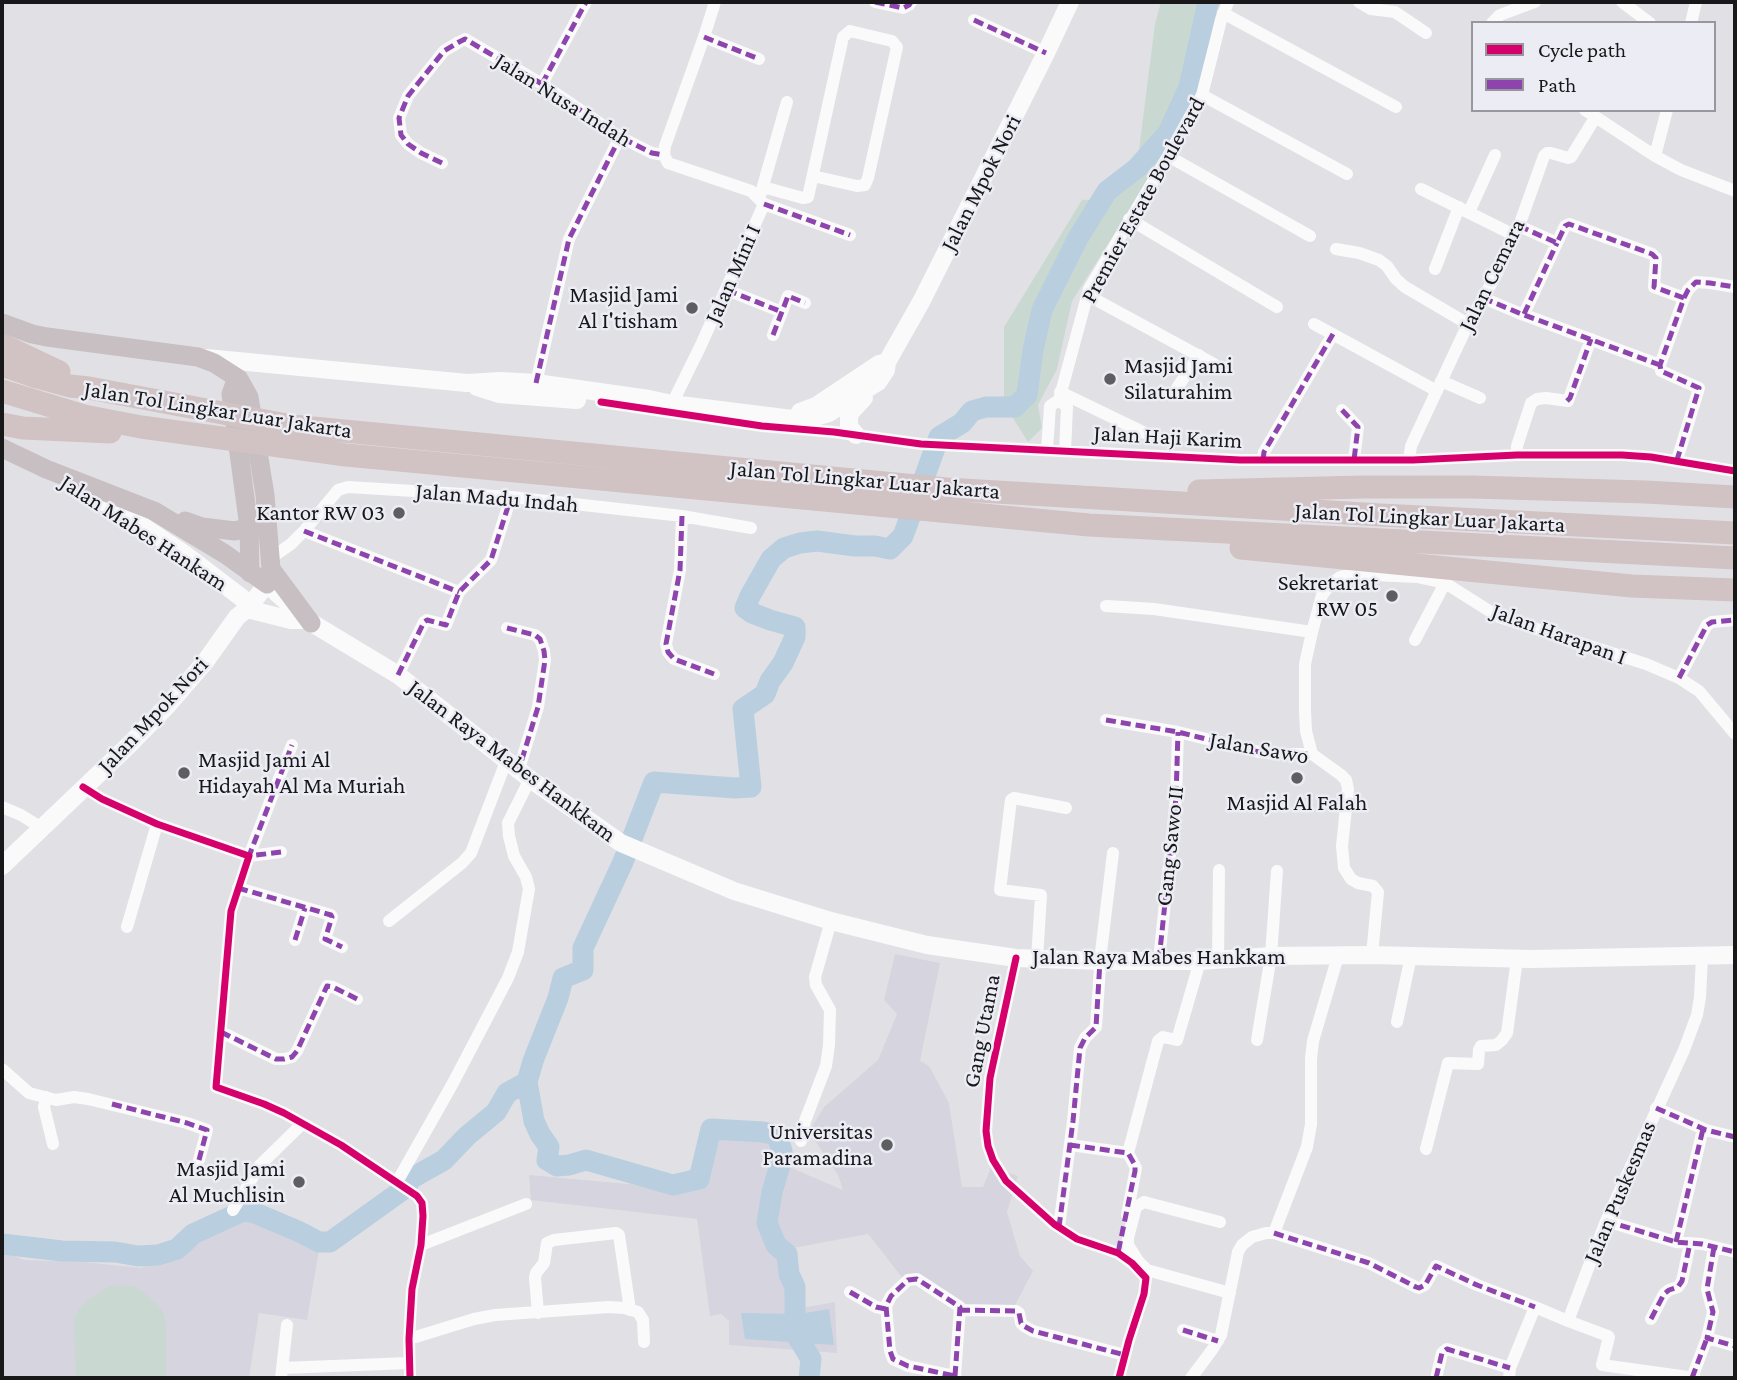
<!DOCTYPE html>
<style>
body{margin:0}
#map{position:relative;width:1737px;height:1380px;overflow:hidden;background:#e1e1e5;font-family:"Crimson Pro",serif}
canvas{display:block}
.frame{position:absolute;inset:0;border:4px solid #18181b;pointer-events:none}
.legend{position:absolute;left:1471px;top:21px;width:245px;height:91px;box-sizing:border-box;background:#ececf4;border:2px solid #97979d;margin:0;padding:9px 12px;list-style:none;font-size:21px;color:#18181b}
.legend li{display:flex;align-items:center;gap:14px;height:35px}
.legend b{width:35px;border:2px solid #97979d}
</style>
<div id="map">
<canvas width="1737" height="1380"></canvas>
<div class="frame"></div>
<ul class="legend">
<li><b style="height:9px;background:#d6006c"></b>Cycle path</li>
<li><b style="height:9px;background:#8e44ad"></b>Path</li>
</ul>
</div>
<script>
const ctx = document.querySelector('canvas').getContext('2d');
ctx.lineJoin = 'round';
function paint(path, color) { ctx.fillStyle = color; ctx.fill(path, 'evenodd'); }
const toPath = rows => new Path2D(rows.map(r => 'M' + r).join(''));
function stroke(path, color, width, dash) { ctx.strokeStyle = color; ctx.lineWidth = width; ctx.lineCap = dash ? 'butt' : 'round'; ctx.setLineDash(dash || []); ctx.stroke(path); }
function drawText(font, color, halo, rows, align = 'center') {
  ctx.font = font + ' "Crimson Pro",serif'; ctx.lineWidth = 5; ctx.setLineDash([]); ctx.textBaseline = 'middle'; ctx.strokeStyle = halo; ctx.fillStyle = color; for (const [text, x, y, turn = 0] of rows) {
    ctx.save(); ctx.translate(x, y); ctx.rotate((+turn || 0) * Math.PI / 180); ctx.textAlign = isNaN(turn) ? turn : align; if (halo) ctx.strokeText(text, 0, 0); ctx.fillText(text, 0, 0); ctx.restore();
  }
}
paint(toPath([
 [895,954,940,963,920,1061,929,1066,949,1103,962,1187,983,1187,991,1167,1018,1176,1007,1212,1020,1256,1033,1271,1014,1307,959,1305,915,1275,905,1281,868,1234,782,1250,790,1310,835,1302,837,1353,729,1345,729,1321,721,1314,710,1316,697,1219,531,1200,529,1175,694,1190,701,1127,775,1136,774,1155,787,1166,843,1190,838,1175,809,1132,824,1107,878,1060,897,1014,884,1000],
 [237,1217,288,1233,320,1245,307,1320,259,1313,249,1378,2,1378,2,1252,25,1260,84,1262,141,1268,184,1251,214,1228]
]), '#d6d5df');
paint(toPath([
 [1161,2,1221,2,1215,15,1204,79,1192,111,1072,301,1057,369,1038,405,1042,428,1028,442,1004,404,1004,327,1082,200,1098,199,1139,150,1155,24],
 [124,1285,133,1286,142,1291,160,1307,164,1314,166,1325,166,1378,76,1378,74,1320,78,1310,90,1299,110,1286]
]), '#c9d9d2');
paint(toPath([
 [829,1309,834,1345,745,1339,741,1313,799,1314]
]), '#b9cedf');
stroke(toPath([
 [407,1185,412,1178,444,1160,467,1136,496,1112,507,1093,527,1082],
 [2,1244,62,1251,115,1252,138,1256,158,1255,177,1249,193,1234,243,1211,255,1213,300,1232,319,1242,330,1242,404,1189],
 [809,1378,811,1359,795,1333,795,1287,789,1274,787,1254,776,1245,767,1223,772,1192,782,1158,782,1151,777,1135,763,1132,711,1129,699,1179,673,1185,586,1160,569,1165,557,1166,547,1160,549,1147,540,1134,534,1121,527,1082,533,1061,558,998,563,978,583,970,583,948,623,862,654,782,735,788,751,787,743,709,765,694,770,681,783,663,795,637,795,627,770,620,752,613,745,608,750,596,771,559,784,548,800,543,817,541,855,546,875,546,890,549,903,536,939,437,962,423,972,411,986,407,1015,407,1027,395,1033,350,1042,310,1078,238,1107,191,1137,168,1168,133,1189,87,1208,2]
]), '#b9cedf', 21);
stroke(toPath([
 [875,2,903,8,909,5,911,2],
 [1359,2,1371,9,1395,12,1426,33],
 [1622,2,1650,23],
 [1223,13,1396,107],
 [974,20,1046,53],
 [1492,23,1500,15,1535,2],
 [1691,23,1696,2],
 [704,37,759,59],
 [542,84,586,2],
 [1202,95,1347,174],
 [1585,110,1655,156,1681,170,1735,191],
 [1168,156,1310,236],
 [1655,156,1667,110],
 [442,163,421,153,408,144,401,135,399,118,408,96,444,51,459,42,465,39,542,84,620,137,652,153,664,155],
 [763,187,803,198,808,197,843,37,850,31,892,41,897,47,868,178,865,185,857,186,813,176],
 [1421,189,1514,235],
 [761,193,787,102],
 [764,204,850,235],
 [1469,212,1495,155],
 [1129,219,1277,307],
 [1519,226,1557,243,1565,226,1569,224,1652,254,1656,258,1654,287,1684,298,1660,365,1661,371,1699,388,1677,460],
 [1336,249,1359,253,1379,260,1387,266,1396,279,1405,287,1468,324],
 [1435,269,1459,207],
 [727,290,782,312],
 [1087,295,1214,364],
 [1483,298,1519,313,1660,365],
 [1684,298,1688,290,1696,282,1710,283,1735,287],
 [1524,314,1557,243],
 [1314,324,1437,391],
 [773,335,788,296,805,303],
 [1441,381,1480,398],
 [536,383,569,239,620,137],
 [1177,388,1199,355],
 [1060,392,1147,434],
 [1059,400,1089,289,1168,156,1202,95,1221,20,1228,2],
 [1059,400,1067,407,1065,451],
 [601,402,762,426,834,432,921,444,1240,460,1413,460,1517,455,1622,455,1651,457,1735,471],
 [672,404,701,345,764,204,751,191,668,163,664,155,665,146,704,37,715,2],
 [1342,410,1358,427,1354,460],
 [1047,450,1050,406,1059,400],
 [1517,455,1517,446,1531,403,1537,399,1546,398,1568,401,1591,339],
 [1263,460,1264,452,1333,334],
 [1409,460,1411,446,1468,324,1495,277,1519,226,1544,156,1547,153,1551,153,1568,158,1571,157,1595,118],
 [682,516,680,570,666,644,668,652,674,659,714,674],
 [304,531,459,592],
 [271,558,291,544,304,531,338,490,348,487,511,497,682,516,751,528],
 [1106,606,1154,609,1312,632],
 [507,628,535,635,540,639,544,651,545,660,538,707,519,769],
 [1415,640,1445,583],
 [398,675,424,622,427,620,446,625,459,592,491,560,511,497],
 [1679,678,1707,625,1712,622,1735,620],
 [1106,720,1178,732,1259,752,1278,754,1312,754,1341,775,1346,780,1348,789,1342,846,1344,868,1351,879,1358,883,1373,886,1378,892,1372,955],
 [1312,754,1306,731,1305,711,1305,664,1312,632,1322,595,1329,586,1340,577,1352,574,1417,577,1445,583,1499,617,1646,664,1679,678,1699,691,1735,734],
 [83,787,102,799,157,824,249,856,231,911,216,1087,264,1104,284,1113,341,1145,417,1196,422,1203,423,1216,421,1245,412,1289,409,1339,410,1378],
 [2,807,21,815,42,828],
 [281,852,249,856,292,745],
 [238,888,331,915,332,917,325,939,342,947],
 [389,921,462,863,471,853,507,759],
 [127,927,157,824],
 [295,940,305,908],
 [1016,958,990,1078,986,1131,988,1146,993,1160,1006,1181,1054,1224,1077,1239,1118,1253,1132,1263,1146,1278,1144,1294,1129,1340,1119,1378],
 [1037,959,1041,895,1000,890,1011,800,1014,798,1066,808],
 [1159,960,1176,798,1178,732],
 [1218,960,1219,870],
 [1397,1022,1411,956],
 [221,1032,276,1059,284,1059,292,1057,297,1051,327,986,333,987,357,999],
 [1257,1040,1271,956,1277,871],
 [2,1069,29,1093,56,1100,74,1097,88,1099,187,1123,207,1130,199,1160],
 [46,1097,44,1107,53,1144],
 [1656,1108,1706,1130,1735,1137],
 [801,1141,805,1121,826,1066,829,1045,830,1010,816,985,815,977,831,921],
 [1070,1145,1128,1153,1136,1168,1127,1215],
 [1426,1149,1448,1063,1478,1064,1479,1050,1481,1046,1496,1045,1502,1040,1507,1033,1517,959],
 [1128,1153,1158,1041,1163,1037,1177,1040,1200,961],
 [397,1182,453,1083,508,978,518,952,529,889,526,877,514,856,509,836,508,823,530,779],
 [233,1210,260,1165,302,1124],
 [1606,1221,1676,1242,1702,1244,1735,1252],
 [1220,1222,1144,1202,1136,1207,1128,1238,1128,1245,1138,1261,1147,1270,1230,1293],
 [1059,1227,1073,1121,1080,1048,1085,1038,1096,1027,1101,952,1113,853],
 [1274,1233,1369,1263,1416,1287,1419,1288,1425,1285,1436,1266,1477,1285,1535,1307],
 [1676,1242,1703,1129],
 [421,1245,526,1204],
 [1714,1247,1707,1289,1713,1312,1707,1338,1735,1346],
 [850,1292,876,1307,886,1309],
 [960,1310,1016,1311,1019,1313,1021,1323,1024,1326,1033,1331,1125,1355],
 [538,1313,535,1278,536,1273,544,1263,547,1243,554,1240,616,1233,619,1235,630,1310],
 [1651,1319,1664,1294,1669,1290,1678,1287,1682,1281,1690,1243],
 [1568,1321,1608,1336,1609,1337,1602,1365,1695,1378],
 [1183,1330,1218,1341],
 [409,1339,474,1319,495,1315,609,1307,624,1308,638,1312,643,1320,644,1342],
 [282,1368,409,1363],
 [955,1376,960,1307,917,1279,908,1280,891,1296,886,1306,890,1351,893,1359,908,1366,955,1376,956,1378],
 [281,1378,287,1325],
 [1191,1378,1212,1350,1221,1335,1238,1252,1242,1245,1252,1237,1266,1233,1274,1233,1307,1147,1311,1124,1311,1059,1313,1041,1338,956],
 [1436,1378,1442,1353,1447,1349,1510,1368],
 [1509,1378,1510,1368,1535,1307,1568,1321,1606,1221,1684,1050,1697,1015,1700,997,1702,957],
 [1692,1378,1707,1338]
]), '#fafafb', 12);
stroke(toPath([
 [206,358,467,383,501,381,536,383,649,399,672,404,784,418,804,420,829,413,878,382,886,370,887,362,921,302,1046,53,1070,2],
 [477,387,499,394,577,400],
 [800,412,816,406,879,364,887,362],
 [856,435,849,427,849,417,851,412,864,398],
 [80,488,129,517,183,553,242,598],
 [247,609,291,620,307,620],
 [2,866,129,745,168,705,205,662,237,617,247,609,267,584,307,620,398,675,530,779,621,843,734,891,831,921,927,945,1016,958,1100,961,1200,961,1271,956,1372,955,1531,959,1735,955]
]), '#fafafb', 18);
stroke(toPath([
 [2,323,32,334,47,337,198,357,214,363,239,379,249,397,265,495,271,569,267,584,225,554,154,511,46,469,2,448],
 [239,379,235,383,231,394,249,527,250,573],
 [185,521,202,527,235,531,261,524],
 [271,569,311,623]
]), '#c7bfc1', 19);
stroke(toPath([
 [2,345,59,372],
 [2,365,37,377,70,386,89,388,292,426,947,489,1381,515,1735,533],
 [2,391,84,416,141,427,346,455,1089,525,1735,558],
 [2,424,23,428,110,432],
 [1199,491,1363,487,1471,487,1646,492,1735,497],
 [1241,548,1632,586,1735,590]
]), '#d1c2c3', 23);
stroke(toPath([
 [875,2,903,8,909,5,911,2],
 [974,20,1046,53],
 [704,37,759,59],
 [542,84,586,2],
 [442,163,421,153,408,144,401,135,399,118,408,96,444,51,459,42,465,39,542,84,620,137,652,153,664,155],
 [764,204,850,235],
 [1519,226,1557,243,1565,226,1569,224,1652,254,1656,258,1654,287,1684,298,1660,365,1661,371,1699,388,1677,460],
 [727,290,782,312],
 [1483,298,1519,313,1660,365],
 [1684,298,1688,290,1696,282,1710,283,1735,287],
 [1524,314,1557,243],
 [773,335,788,296,805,303],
 [536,383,569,239,620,137],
 [1567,401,1570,398,1591,339],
 [1342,410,1358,427,1354,460],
 [1263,460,1264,452,1333,334],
 [682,516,680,570,666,644,668,652,674,659,714,674],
 [304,531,459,592],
 [507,628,535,635,540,639,544,651,545,660,538,707,519,769],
 [398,675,424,622,427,620,446,625,459,592,491,560,511,497],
 [1679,678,1707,625,1712,622,1735,620],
 [1106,720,1178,732,1259,752,1278,754,1312,754],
 [281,852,249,856,292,745],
 [238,888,331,915,332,917,325,939,342,947],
 [295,940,305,908],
 [1159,960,1176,798,1178,732],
 [221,1032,276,1059,284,1059,292,1057,297,1051,327,986,333,987,357,999],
 [112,1104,187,1123,207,1130,199,1160],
 [1656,1108,1706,1130,1735,1137],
 [1070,1145,1128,1153,1135,1165,1135,1171,1118,1253],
 [1606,1221,1676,1242,1702,1244,1735,1252],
 [1059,1227,1073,1121,1080,1048,1085,1038,1096,1027,1100,961],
 [1274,1233,1369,1263,1416,1287,1419,1288,1425,1285,1436,1266,1477,1285,1535,1307],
 [1676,1242,1703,1129],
 [1714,1247,1707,1289,1713,1312,1707,1338,1735,1346],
 [850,1292,876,1307,886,1309],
 [960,1310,1016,1311,1019,1313,1021,1323,1024,1326,1033,1331,1125,1355],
 [1651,1319,1664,1294,1669,1290,1678,1287,1682,1281,1690,1243],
 [1183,1330,1218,1341],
 [955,1376,960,1307,917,1279,908,1280,891,1296,886,1306,890,1351,893,1359,908,1366,955,1376,956,1378],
 [1436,1378,1442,1353,1447,1349,1510,1368],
 [1692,1378,1707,1338]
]), '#8e44ad', 5, [10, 5]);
stroke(toPath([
 [601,402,762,426,834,432,921,444,1240,460,1413,460,1517,455,1622,455,1651,457,1735,471],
 [83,787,102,799,157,824,249,856,231,911,216,1087,264,1104,284,1113,341,1145,417,1196,422,1203,423,1216,421,1245,412,1289,409,1339,410,1378],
 [1016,958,990,1078,986,1131,988,1146,993,1160,1006,1181,1054,1224,1077,1239,1118,1253,1132,1263,1146,1278,1144,1294,1129,1340,1119,1378]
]), '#d6006c', 7);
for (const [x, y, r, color] of [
 [692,308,7,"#5e5e62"],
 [1110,379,7,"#5e5e62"],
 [399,513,7,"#5e5e62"],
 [1392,596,7,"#5e5e62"],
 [184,773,7,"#5e5e62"],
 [1297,778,7,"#5e5e62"],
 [887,1145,7,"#5e5e62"],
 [299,1182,7,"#5e5e62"]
]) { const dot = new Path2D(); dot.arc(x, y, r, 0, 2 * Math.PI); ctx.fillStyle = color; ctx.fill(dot); stroke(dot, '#ececf4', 2.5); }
drawText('23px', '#18181b', '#ececf4', [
 ["Jalan Nusa Indah",563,100,32],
 ["Jalan Mpok Nori",981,183,-63],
 ["Premier Estate Boulevard",1143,200,-61],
 ["Jalan Mini I",733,274,-66],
 ["Jalan Cemara",1492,275,-64],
 ["Jalan Tol Lingkar Luar Jakarta",218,410,9],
 ["Jalan Haji Karim",1168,437,3],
 ["Jalan Tol Lingkar Luar Jakarta",865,480,5],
 ["Jalan Madu Indah",497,498,5],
 ["Jalan Tol Lingkar Luar Jakarta",1430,518,3],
 ["Jalan Mabes Hankam",144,533,33],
 ["Jalan Harapan I",1559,634,20],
 ["Jalan Mpok Nori",153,715,-47],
 ["Jalan Sawo",1259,748,10],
 ["Jalan Raya Mabes Hankkam",512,761,37],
 ["Gang Sawo II",1170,846,-84],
 ["Jalan Raya Mabes Hankkam",1159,957],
 ["Gang Utama",982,1031,-79],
 ["Jalan Puskesmas",1620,1192,-67]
]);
drawText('23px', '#18181b', '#ececf4', [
 ["Masjid Jami",678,295],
 ["Al I'tisham",678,321],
 ["Masjid Jami",1124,366,"left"],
 ["Silaturahim",1124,392,"left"],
 ["Kantor RW 03",385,513],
 ["Sekretariat",1378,583],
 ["RW 05",1378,609],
 ["Masjid Jami Al",198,760,"left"],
 ["Hidayah Al Ma Muriah",198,786,"left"],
 ["Masjid Al Falah",1297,803,"center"],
 ["Universitas",873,1132],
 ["Paramadina",873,1158],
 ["Masjid Jami",285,1169],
 ["Al Muchlisin",285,1195]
], 'right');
</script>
